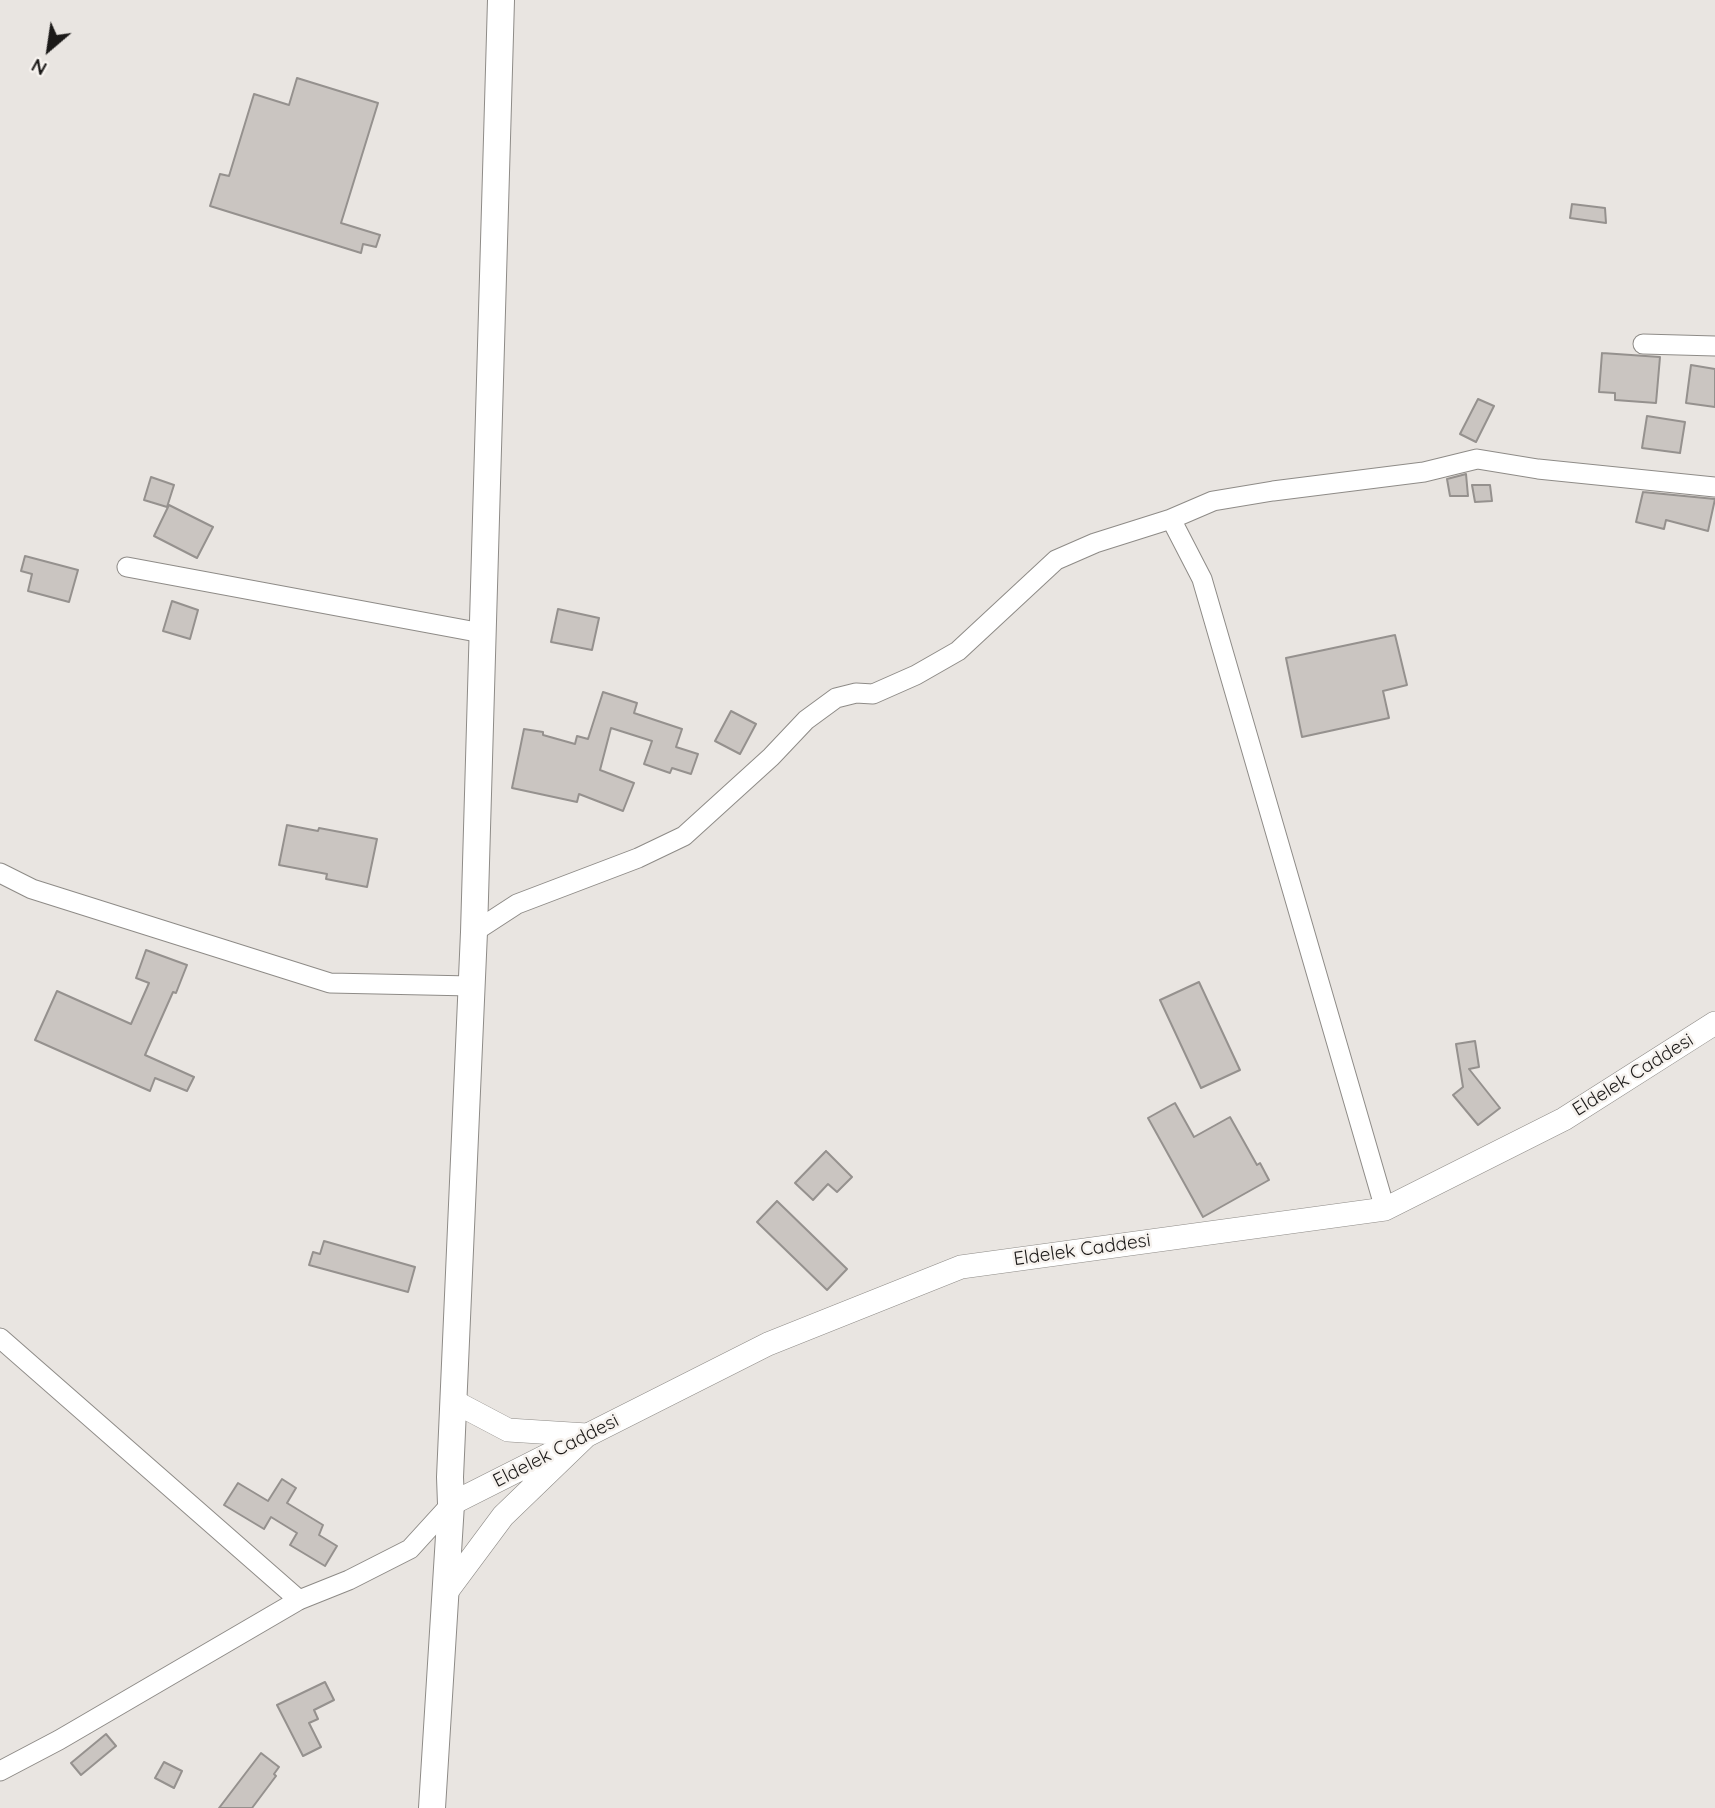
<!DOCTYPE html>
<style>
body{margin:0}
#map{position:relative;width:1715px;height:1808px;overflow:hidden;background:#e9e5e1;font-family:Quicksand,sans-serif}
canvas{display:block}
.north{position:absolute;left:14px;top:14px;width:70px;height:70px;-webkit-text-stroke:5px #f6f2ee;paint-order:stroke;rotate:209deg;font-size:19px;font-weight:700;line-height:28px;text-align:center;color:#1b1918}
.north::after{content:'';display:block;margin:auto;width:24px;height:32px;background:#1b1918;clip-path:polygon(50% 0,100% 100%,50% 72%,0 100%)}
</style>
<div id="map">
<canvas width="1715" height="1808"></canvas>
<div class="north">N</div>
</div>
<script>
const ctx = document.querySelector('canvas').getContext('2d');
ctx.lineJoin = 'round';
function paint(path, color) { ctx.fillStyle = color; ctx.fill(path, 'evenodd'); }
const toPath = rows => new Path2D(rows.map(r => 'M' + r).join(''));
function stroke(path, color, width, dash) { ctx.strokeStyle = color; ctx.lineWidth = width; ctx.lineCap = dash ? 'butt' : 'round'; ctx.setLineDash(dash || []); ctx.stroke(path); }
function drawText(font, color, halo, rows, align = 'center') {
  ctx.font = font + ' Quicksand,sans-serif'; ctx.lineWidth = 5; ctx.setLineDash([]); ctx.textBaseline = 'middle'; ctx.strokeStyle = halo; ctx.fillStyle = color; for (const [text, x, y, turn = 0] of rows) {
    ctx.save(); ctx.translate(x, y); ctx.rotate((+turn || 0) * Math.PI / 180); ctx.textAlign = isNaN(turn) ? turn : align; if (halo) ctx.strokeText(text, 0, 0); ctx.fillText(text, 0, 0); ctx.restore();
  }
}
const building = toPath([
 [297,78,378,103,341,223,380,235,376,247,363,244,361,253,210,206,220,174,229,176,254,94,289,105,297,78],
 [1572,204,1605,208,1606,223,1570,218,1572,204],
 [1602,353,1660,357,1656,403,1615,400,1615,393,1599,392,1602,353],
 [1691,365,1715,369,1715,407,1686,403,1691,365],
 [1478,399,1494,406,1476,442,1460,434,1478,399],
 [1647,416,1685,422,1680,453,1642,448,1647,416],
 [1466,474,1468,496,1450,496,1447,479,1466,474],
 [151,477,174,485,167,507,144,500,151,477],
 [1472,485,1490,485,1492,501,1475,502,1472,485],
 [1643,492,1715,499,1708,531,1666,520,1664,529,1636,522,1643,492],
 [169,505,213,527,197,558,154,536,169,505],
 [25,556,78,570,69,602,28,591,32,574,21,571,25,556],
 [172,601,198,610,190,639,163,631,172,601],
 [558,609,599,618,592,650,551,642,558,609],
 [1395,635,1407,685,1383,691,1389,718,1302,737,1286,658,1395,635],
 [603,692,637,703,634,713,682,729,676,747,698,754,691,774,672,768,670,773,644,764,652,741,611,728,600,770,634,783,623,811,579,794,577,802,512,788,524,729,543,732,543,735,575,744,577,736,588,739,603,692],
 [731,711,756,724,740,754,715,741,731,711],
 [287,825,318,831,319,828,377,839,367,887,326,879,327,874,279,865,287,825],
 [146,950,187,965,176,993,173,992,145,1055,194,1077,187,1091,155,1078,150,1091,35,1040,57,991,131,1024,149,983,136,978,146,950],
 [1199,982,1240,1070,1201,1088,1160,1000,1199,982],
 [1475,1041,1479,1067,1469,1069,1500,1108,1478,1125,1453,1095,1463,1087,1456,1044,1475,1041],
 [1175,1103,1194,1137,1230,1117,1257,1165,1260,1163,1269,1180,1203,1217,1148,1118,1175,1103],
 [826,1151,852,1177,837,1192,828,1184,813,1200,795,1183,826,1151],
 [777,1201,847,1269,827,1290,757,1222,777,1201],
 [324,1241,415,1267,408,1292,309,1265,313,1252,320,1254,324,1241],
 [282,1479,296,1488,287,1503,323,1525,319,1535,337,1546,325,1566,290,1545,297,1533,271,1517,264,1529,224,1505,238,1483,268,1501,282,1479],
 [325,1682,334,1700,314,1710,318,1719,309,1723,321,1747,303,1756,277,1705,325,1682],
 [106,1734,116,1746,81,1775,71,1763,106,1734],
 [261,1753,279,1767,274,1774,276,1776,252,1808,219,1808,261,1753],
 [164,1762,182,1771,174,1788,155,1778,164,1762]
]);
paint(building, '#cac5c1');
stroke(building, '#95918e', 2);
const minor = toPath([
 [1643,344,1715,346],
 [1171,519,1213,501,1273,491,1424,472,1477,459,1538,469,1715,487],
 [127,567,482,633],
 [0,873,32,889,330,983,471,986],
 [474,932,517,904,638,858,684,836,771,757,806,720,836,698,856,693,873,694,916,675,958,651,1056,560,1095,543,1171,519,1202,579,1385,1209],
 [0,1338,299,1600],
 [0,1771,59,1740,299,1600,349,1580,410,1549,451,1504]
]);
const tertiary = toPath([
 [451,1504,768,1344,961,1267,1385,1209,1564,1119,1715,1023],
 [445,1594,503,1516,587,1435,508,1430,453,1401]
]);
const secondary = toPath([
 [432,1808,451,1504,450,1477,474,932,501,0]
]);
stroke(minor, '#8e8b87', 21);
stroke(tertiary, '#8e8b87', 24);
stroke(secondary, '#8e8b87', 28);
stroke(minor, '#fff', 19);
stroke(tertiary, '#fff', 23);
stroke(secondary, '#fff', 26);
drawText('19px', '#1b1918', '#f6f2ee', [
 ["Eldelek Caddesi",1633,1075,-32],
 ["Eldelek Caddesi",1082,1250,-8],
 ["Eldelek Caddesi",556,1451,-27]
]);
</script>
